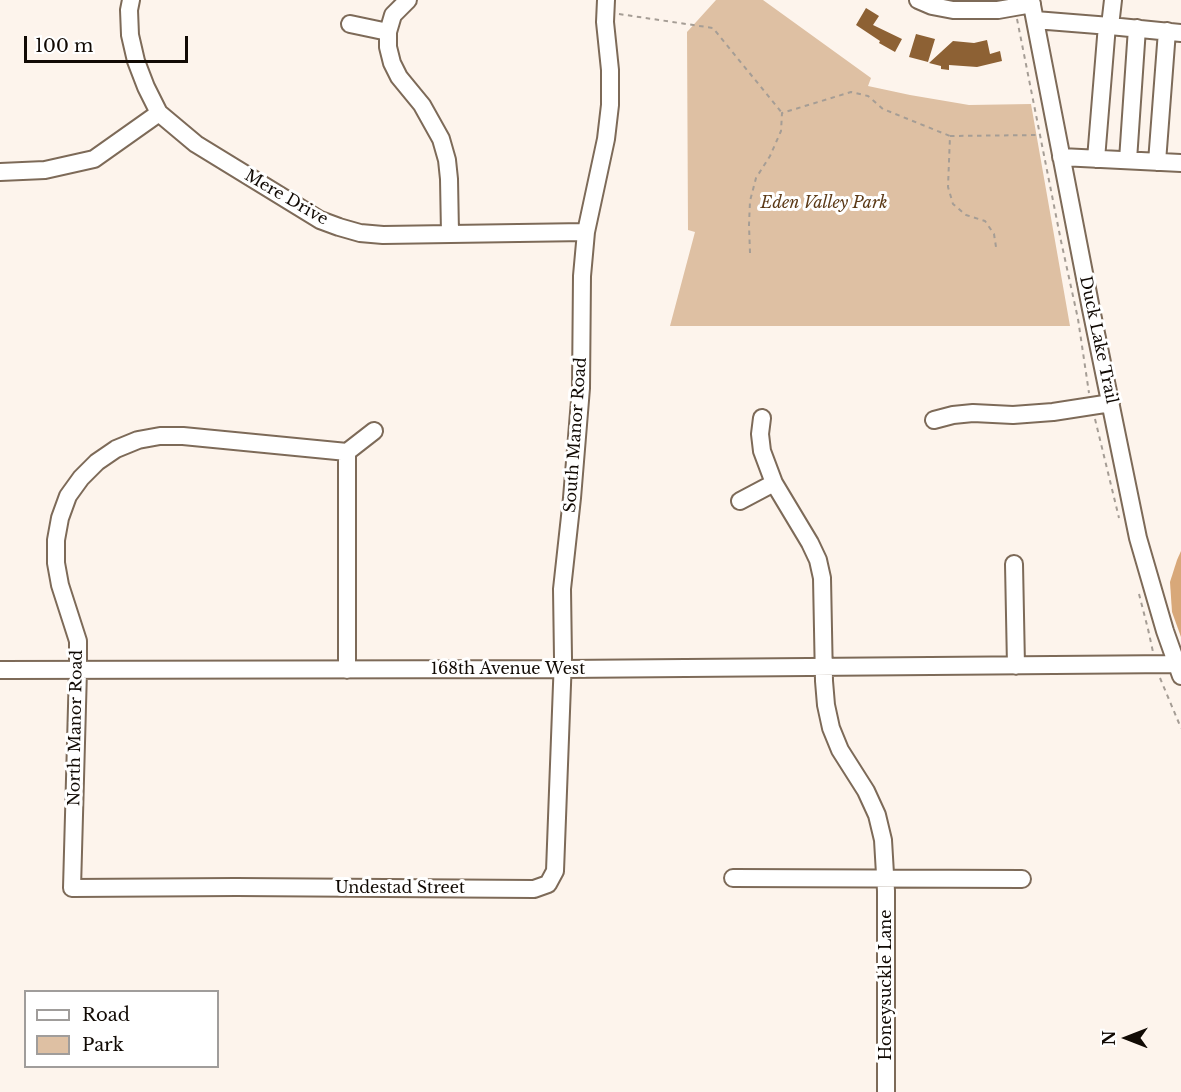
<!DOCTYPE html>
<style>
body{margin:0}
#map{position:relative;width:1181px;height:1092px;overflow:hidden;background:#fdf4ec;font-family:"Libre Baskerville",serif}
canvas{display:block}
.legend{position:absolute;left:24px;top:990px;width:195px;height:78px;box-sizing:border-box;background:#fff;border:2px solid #a09d9b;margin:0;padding:8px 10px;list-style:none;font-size:18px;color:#110a04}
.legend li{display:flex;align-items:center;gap:12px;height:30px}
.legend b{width:30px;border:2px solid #a09d9b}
.north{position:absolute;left:1097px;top:1008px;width:60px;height:60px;-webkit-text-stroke:4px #fff;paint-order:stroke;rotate:270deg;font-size:16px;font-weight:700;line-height:24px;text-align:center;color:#110a04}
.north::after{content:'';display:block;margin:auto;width:21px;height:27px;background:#110a04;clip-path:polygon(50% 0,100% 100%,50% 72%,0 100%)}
.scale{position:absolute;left:24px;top:36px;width:164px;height:27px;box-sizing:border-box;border:3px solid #110a04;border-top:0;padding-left:8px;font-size:18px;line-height:21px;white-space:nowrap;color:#110a04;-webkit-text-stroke:4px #fff;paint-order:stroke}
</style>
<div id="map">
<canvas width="1181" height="1092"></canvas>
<ul class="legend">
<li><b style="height:8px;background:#fff"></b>Road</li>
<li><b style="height:16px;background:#dec0a3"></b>Park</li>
</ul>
<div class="north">N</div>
<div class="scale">100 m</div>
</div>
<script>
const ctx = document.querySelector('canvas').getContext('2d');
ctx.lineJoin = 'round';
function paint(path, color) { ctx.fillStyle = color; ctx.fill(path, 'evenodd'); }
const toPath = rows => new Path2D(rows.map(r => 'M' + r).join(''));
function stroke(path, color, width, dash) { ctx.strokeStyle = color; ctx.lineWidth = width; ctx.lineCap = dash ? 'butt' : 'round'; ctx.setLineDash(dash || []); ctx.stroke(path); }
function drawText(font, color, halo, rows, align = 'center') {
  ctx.font = font + ' "Libre Baskerville",serif'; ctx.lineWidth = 6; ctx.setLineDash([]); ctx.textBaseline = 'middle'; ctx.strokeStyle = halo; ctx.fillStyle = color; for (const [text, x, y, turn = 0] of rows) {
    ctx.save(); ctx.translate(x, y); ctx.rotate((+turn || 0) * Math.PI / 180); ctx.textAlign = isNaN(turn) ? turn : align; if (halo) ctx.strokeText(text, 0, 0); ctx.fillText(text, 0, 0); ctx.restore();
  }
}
paint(toPath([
 [716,0,763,0,871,78,868,86,910,95,969,105,1031,104,1070,326,670,326,695,232,688,230,687,32]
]), '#dec0a3');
paint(toPath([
 [1181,551,1181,637,1172,612,1170,582,1177,560]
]), '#d8a879');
paint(toPath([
 [866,8,879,16,873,25,902,39,895,52,879,43,880,41,856,25],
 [916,34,935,39,928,62,909,57],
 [987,40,990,54,1000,51,1002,61,977,67,949,65,949,70,941,69,941,66,929,63,953,41,974,43]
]), '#8d6134');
const minor = toPath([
 [131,0,129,10,130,35,136,61,146,87,159,113,196,144,320,220,339,227,360,233,383,235,586,232],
 [408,0,393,15,388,32,388,47,392,63,399,77,422,105,441,139,447,160,449,179,450,233],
 [918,0,932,6,953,10,998,10,1032,4],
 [1031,0,1091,309,1138,538,1165,631,1181,676],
 [1035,20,1110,26,1113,0],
 [350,24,388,32],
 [1110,26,1181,33],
 [1061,157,1181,163],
 [1096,159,1107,25],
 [1128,160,1137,28],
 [1157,162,1167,31],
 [0,172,45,170,94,159,159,113],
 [762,418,760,434,762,451,774,483,810,543,818,560,822,578,824,681,826,705,831,728,840,750,866,791,877,815,883,840,886,891,886,1092],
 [934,420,953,415,973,413,1013,415,1053,412,1111,403],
 [347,452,183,436,160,436,138,440,116,449,97,462,81,478,68,496,60,518,56,540,56,563,60,585,78,641,78,670,72,888,236,887,534,889,548,884,555,871,563,658,562,589,572,498,581,388,582,276,586,232,606,139,610,105,610,70,605,22,606,0],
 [347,452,347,670],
 [347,452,374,431],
 [740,501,774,483],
 [1014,564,1016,666],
 [0,670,563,669,1176,664],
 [733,878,1022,879]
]);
stroke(minor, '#7d6a58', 20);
stroke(toPath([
 [619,14,713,28,782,113],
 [1017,19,1061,241,1078,319,1089,393],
 [950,136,1040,135],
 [750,253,749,225,750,201,756,178,770,156,781,131,782,113,851,92,868,96,883,109,950,136,948,187,953,204,966,215,985,221,994,234,996,247],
 [1095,419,1119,518],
 [1139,594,1148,629,1153,652],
 [1160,678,1181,728]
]), '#a59d95', 2, [4.5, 4.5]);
stroke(minor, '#fff', 16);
drawText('16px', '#110a04', '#fff', [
 ["Mere Drive",286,198,30],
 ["Duck Lake Trail",1098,340,78],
 ["South Manor Road",576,435,-86],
 ["168th Avenue West",508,669],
 ["North Manor Road",76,728,-89],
 ["Undestad Street",400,888],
 ["Honeysuckle Lane",886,985,-90]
]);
drawText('italic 16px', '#5b3916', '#fff', [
 ["Eden Valley Park",824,203]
]);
</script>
